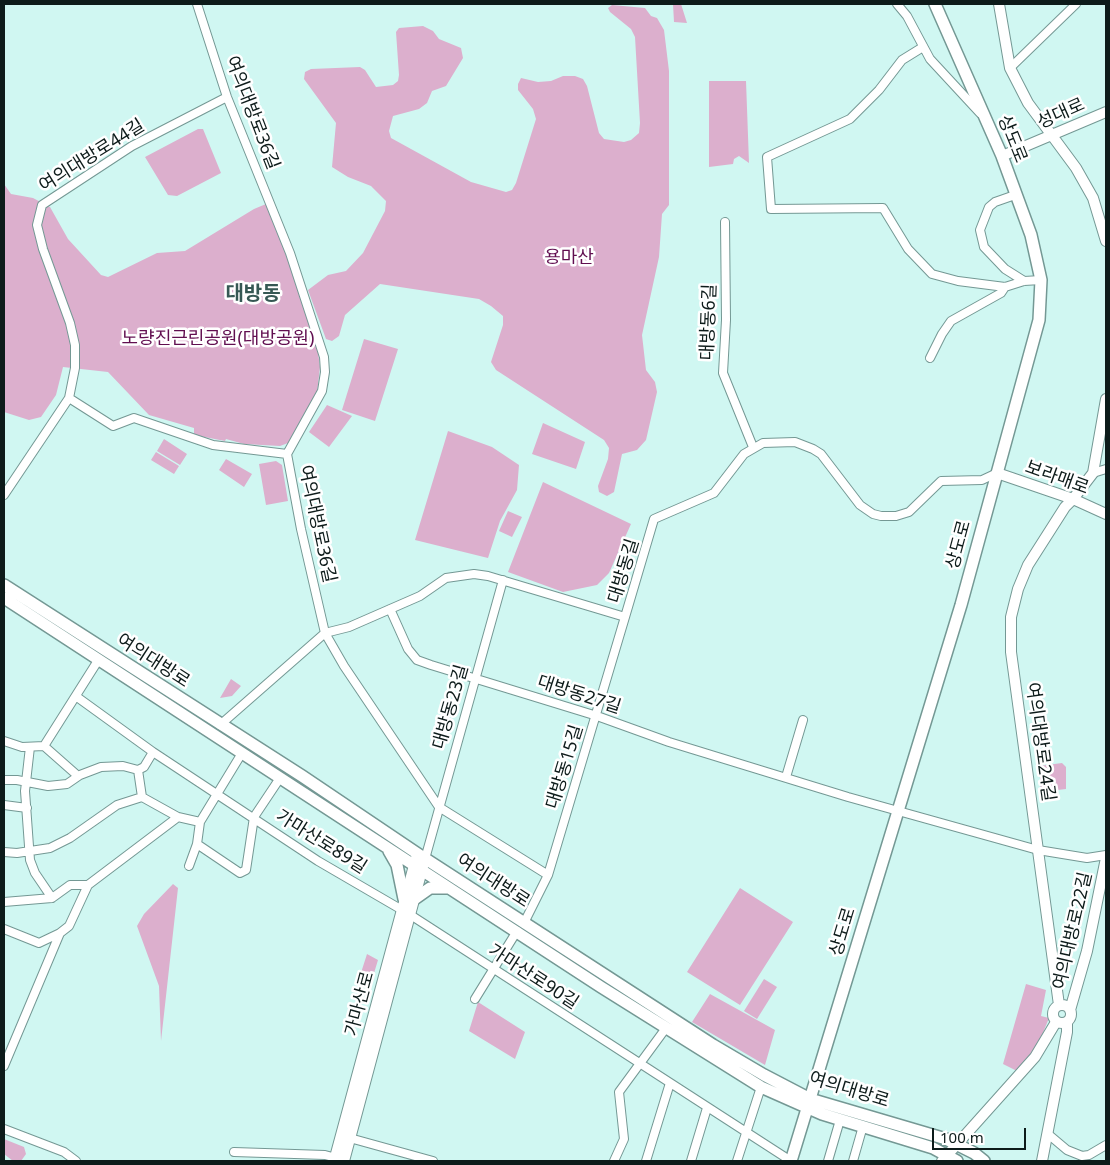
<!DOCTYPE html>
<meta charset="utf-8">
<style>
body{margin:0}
#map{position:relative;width:1110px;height:1165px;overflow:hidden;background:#d0f7f2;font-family:"Noto Sans",sans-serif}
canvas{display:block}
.frame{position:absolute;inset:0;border:5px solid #0d1b1a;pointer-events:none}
.scale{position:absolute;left:932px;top:1128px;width:94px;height:22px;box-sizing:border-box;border:2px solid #0d1b1a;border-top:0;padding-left:6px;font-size:15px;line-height:18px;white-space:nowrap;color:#0d1b1a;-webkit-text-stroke:4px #fff;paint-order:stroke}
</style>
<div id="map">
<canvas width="1110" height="1165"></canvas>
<div class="frame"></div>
<div class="scale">100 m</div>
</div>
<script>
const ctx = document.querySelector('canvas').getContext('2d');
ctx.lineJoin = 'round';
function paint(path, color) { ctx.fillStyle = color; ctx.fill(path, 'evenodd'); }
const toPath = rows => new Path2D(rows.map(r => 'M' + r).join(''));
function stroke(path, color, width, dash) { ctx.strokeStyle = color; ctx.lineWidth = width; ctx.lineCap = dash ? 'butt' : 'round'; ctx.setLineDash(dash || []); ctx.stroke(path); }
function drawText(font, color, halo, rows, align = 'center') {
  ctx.font = font + ' "Noto Sans","Noto Sans KR",sans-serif'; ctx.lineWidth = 5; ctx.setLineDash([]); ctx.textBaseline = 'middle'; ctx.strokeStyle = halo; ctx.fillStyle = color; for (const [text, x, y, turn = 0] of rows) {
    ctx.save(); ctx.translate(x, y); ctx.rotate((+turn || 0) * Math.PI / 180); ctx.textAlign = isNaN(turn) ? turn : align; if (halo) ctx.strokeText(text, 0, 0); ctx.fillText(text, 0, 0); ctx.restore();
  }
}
paint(toPath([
 [673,4,681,4,687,23,674,22],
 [612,5,645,8,651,16,657,18,664,30,669,71,669,205,662,214,659,257,642,335,646,370,655,382,657,392,646,440,637,450,622,454,614,492,607,496,599,492,598,486,608,459,609,448,604,440,496,370,491,362,503,325,503,316,491,306,479,299,380,284,345,315,339,336,332,341,326,339,308,290,328,275,346,271,363,253,385,211,386,201,371,186,348,177,332,167,336,123,304,79,305,72,311,69,360,67,365,70,376,87,393,85,398,81,399,75,396,32,399,28,423,26,433,31,439,39,461,48,463,58,446,86,432,91,427,103,419,109,393,116,389,131,391,138,471,182,506,192,512,190,516,183,536,119,533,109,518,90,518,84,521,78,538,82,551,81,563,76,575,76,583,79,587,86,599,133,604,139,624,142,631,140,639,133,640,123,635,37,631,29,610,12,608,8],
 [709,81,746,81,749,163,739,156,734,159,733,164,709,167],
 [198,129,203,129,221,173,177,196,168,195,145,157],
 [4,184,11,194,33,198,50,207,68,239,101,275,108,277,157,253,185,251,254,209,266,204,287,253,316,337,320,367,317,393,288,443,280,446,244,444,226,439,225,441,194,435,194,428,149,415,108,372,63,367,56,395,41,417,29,420,4,412],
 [364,339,398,349,375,421,342,410],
 [327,405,352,416,329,447,309,432],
 [543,423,585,442,576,469,532,454],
 [448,431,492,447,519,465,517,490,500,521,488,558,415,540],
 [164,439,187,454,180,465,157,451],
 [156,452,179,466,174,474,151,460],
 [226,459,252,474,244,487,219,470],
 [276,461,282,465,288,501,266,505,259,464],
 [543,482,631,524,609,573,597,585,563,592,508,572],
 [508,511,522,517,512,537,499,531],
 [231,679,241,686,232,696,220,698],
 [1062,763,1066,767,1066,789,1041,792,1039,766],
 [173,884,178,888,161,1041,159,986,137,926,144,914],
 [740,888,793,922,740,1005,687,972],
 [367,954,378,960,371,983,359,979],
 [764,979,777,987,757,1019,744,1011],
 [1026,984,1046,990,1041,1016,1049,1018,1036,1050,1019,1072,1003,1064],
 [710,994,775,1030,765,1065,692,1022],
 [478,1002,525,1032,515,1059,469,1031],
 [4,1139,24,1147,26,1154,21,1161,13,1161,4,1154]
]), '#dcafcd');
const street = toPath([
 [197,4,227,97,290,253,324,357,325,372,322,391,287,454,301,529,325,633,344,666,439,807,548,875],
 [897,4,907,16,930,59,980,113],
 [923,47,902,60,879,90,850,119,767,157,771,209,883,208,908,249,932,274,958,281,1005,287,1024,281,1041,280],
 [1010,68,1076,4],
 [1015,195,995,202,989,207,980,230,984,247,1005,269,1024,281],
 [725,222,726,320,723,373,753,447],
 [930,358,942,334,951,321,1001,293,1005,287],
 [69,398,113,426,134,418,213,445,287,454],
 [1093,473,1106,469],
 [4,495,69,398,75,368,75,345,70,323,43,249,37,225,42,205,132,146,227,97],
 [390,609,408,649,417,660,431,665,597,716,669,742,848,797,1038,850,1087,858,1106,855],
 [77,697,153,752,318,861,409,914,791,1161],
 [220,725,325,633,349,627,420,596,446,578,474,574,488,576,625,617,654,519,714,493,744,454,763,443,795,442,813,449,821,454,860,505,873,514,881,516,896,516,909,512,941,481,982,480,997,473],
 [4,741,22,747,44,746,99,659],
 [44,746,78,776],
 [30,747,25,791,30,860,35,873,52,898],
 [138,770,142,797],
 [786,777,803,720],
 [4,780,17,780,48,786,67,784,80,775,101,767,123,766,138,770,144,767,153,752],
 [4,805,27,808],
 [197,844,240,873,246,870,254,817,280,778],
 [4,852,17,853,50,848,70,838,117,805,142,797,178,817],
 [425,859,503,580],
 [189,866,197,844,200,822,242,753],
 [4,902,52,898,70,885,88,885],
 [524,923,548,875,625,617],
 [4,929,39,943,60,933],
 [475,999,517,931],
 [4,1066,60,933,69,926,88,885,178,817,200,822],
 [4,1129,64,1152,76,1161],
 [1048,1134,1067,1150,1082,1156,1089,1155,1106,1145],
 [346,1137,433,1161],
 [234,1152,325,1155,340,1159],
 [614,1161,624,1139,619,1092,666,1028],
 [646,1161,670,1083],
 [691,1161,707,1108],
 [737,1161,761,1087],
 [828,1161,840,1120],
 [853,1161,863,1126]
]);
const secondary = toPath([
 [999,4,1010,68,1028,103,1076,168,1093,198,1106,241],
 [1002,156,1106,112],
 [997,473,1073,499,1106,514],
 '1053 1014a9 9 0 1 1 18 0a9 9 0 1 1-18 0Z',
 [1059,1005,1011,652,1011,617,1018,589,1028,565,1065,507,1073,499,1093,473,1106,399],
 [1070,1010,1087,951,1106,858],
 [334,1161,416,858],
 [344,1161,425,859],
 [942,1161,1035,1057,1056,1022],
 [1042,1161,1067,1032,1067,1022]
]);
const primary = toPath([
 [4,585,302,776,418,854,713,1045,764,1075,810,1099,946,1139,974,1153,984,1161],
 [4,598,601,987,761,1087,822,1114,933,1148,957,1161],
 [389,851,397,865,404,899],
 [413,900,430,888,447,888],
 [791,1161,961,605,1039,320,1041,280,1031,235,1002,156,935,4]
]);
stroke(street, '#749894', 10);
stroke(secondary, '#749894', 12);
stroke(primary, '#749894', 14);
stroke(street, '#fff', 8);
stroke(secondary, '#fff', 10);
stroke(primary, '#fff', 11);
drawText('18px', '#0d1b1a', '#fff', [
 ["여의대방로36길",252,113,69],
 ["성대로",1061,114,-24],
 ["상도로",1012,139,68],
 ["여의대방로44길",92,156,-32],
 ["대방동6길",709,322,-88],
 ["보라매로",1057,478,20],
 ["여의대방로36길",317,524,78],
 ["상도로",959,545,-75],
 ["대방동길",624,571,-73],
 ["여의대방로",153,661,33],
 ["대방동27길",579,695,18],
 ["대방동23길",451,707,-74],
 ["여의대방로24길",1040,742,82],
 ["대방동15길",565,767,-73],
 ["가마산로89길",321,842,32],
 ["여의대방로",493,881,33],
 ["여의대방로22길",1073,931,-77],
 ["상도로",843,932,-73],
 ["가마산로90길",533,977,33],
 ["가마산로",360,1004,-75],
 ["여의대방로",849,1090,17]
]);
drawText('18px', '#610e50', '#fff', [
 ["용마산",569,258],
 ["노량진근린공원(대방공원)",218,339]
]);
drawText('bold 20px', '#365854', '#fff', [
 ["대방동",253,294]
]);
</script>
